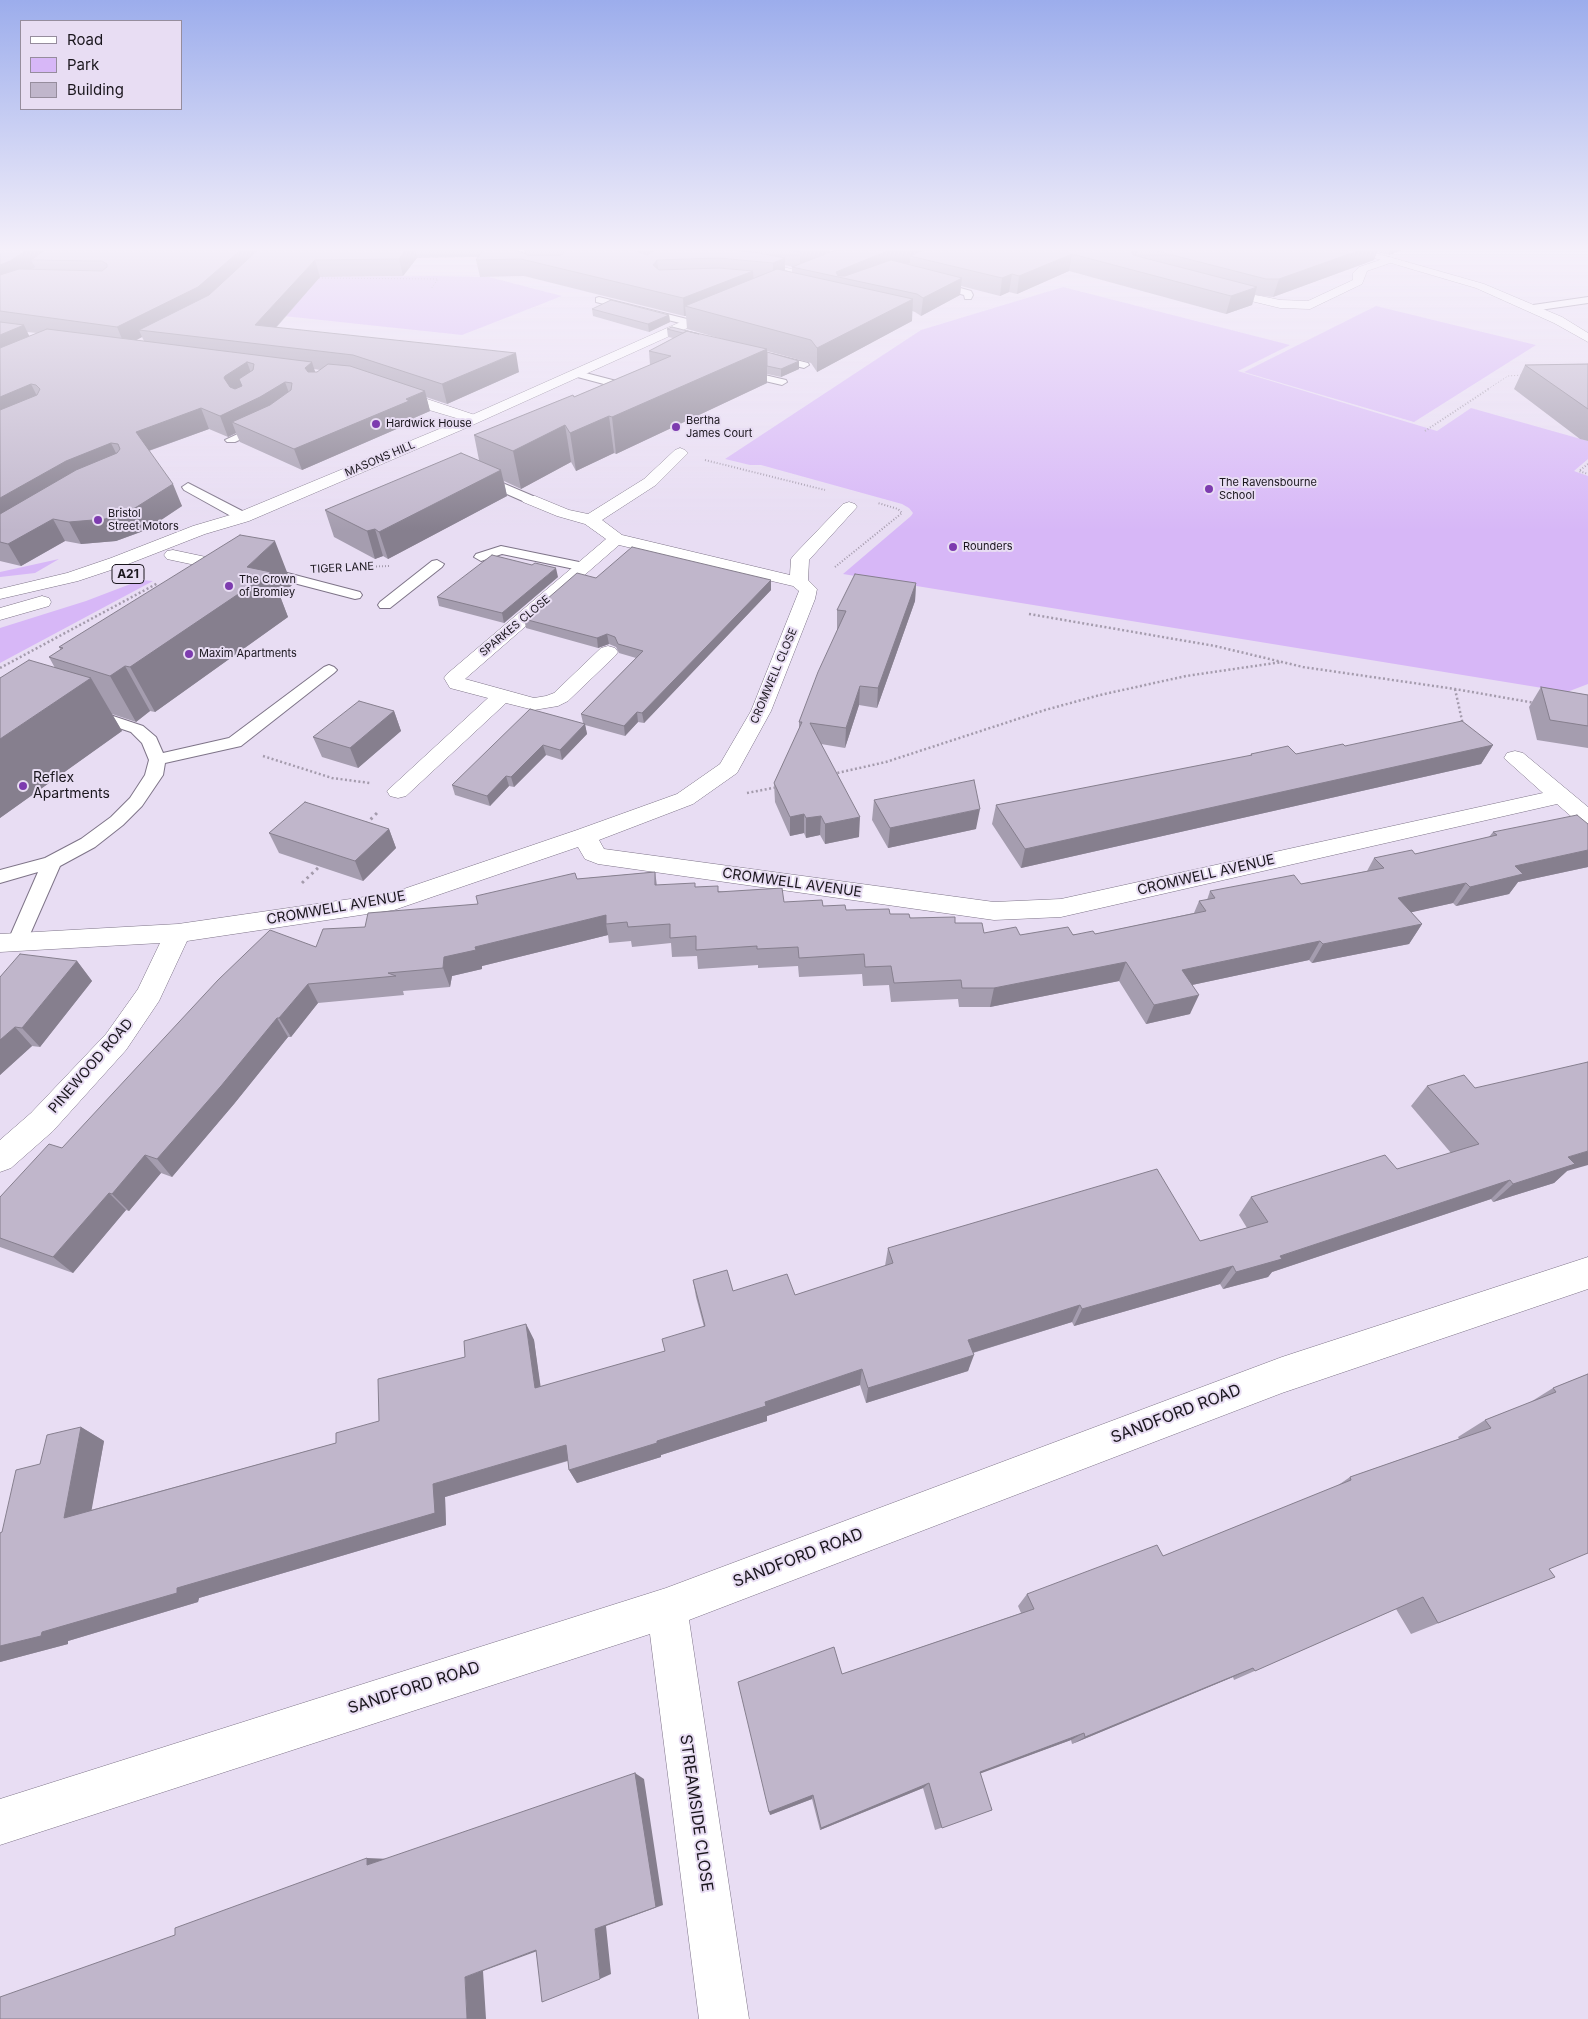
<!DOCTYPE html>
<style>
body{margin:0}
#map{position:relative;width:1588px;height:2019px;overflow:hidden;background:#e8ddf3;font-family:Inter,sans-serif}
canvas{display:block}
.legend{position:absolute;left:20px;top:20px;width:162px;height:90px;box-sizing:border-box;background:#e8ddf3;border:1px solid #968d9d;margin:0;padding:6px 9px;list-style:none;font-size:15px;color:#1a161d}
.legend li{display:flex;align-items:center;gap:10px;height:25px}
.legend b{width:25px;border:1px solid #968d9d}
</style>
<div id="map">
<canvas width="1588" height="2019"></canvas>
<ul class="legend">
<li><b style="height:6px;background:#fff"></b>Road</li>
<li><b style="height:14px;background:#d7b7f7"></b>Park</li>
<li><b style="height:14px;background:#c0b6cb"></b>Building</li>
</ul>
</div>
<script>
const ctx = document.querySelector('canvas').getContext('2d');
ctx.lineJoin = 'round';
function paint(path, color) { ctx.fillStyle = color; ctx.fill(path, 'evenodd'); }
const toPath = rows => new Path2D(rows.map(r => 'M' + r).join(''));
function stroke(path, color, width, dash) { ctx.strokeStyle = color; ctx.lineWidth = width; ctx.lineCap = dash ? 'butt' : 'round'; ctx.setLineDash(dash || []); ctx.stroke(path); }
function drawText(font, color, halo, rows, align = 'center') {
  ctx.font = font + ' Inter,sans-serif'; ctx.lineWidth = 4; ctx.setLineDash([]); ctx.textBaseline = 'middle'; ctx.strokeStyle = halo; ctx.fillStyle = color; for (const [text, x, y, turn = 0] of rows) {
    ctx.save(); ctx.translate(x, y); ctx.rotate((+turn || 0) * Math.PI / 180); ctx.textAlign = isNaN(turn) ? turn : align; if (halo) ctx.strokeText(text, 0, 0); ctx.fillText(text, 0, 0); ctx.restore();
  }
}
paint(toPath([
 [437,276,489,277,562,296,462,335,227,310,263,277],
 [1063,287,1290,345,1238,371,1437,431,1471,408,1588,441,1588,459,1574,471,1588,476,1588,684,1567,692,843,574,911,516,913,513,909,508,902,504,761,465,750,465,725,459,921,330],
 [1376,306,1536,345,1414,422,1244,372],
 [59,559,35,573,0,577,0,572],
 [141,580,153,581,0,663,0,628,86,601]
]), '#d7b7f7');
const lane = toPath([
 [932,280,971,291,973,295,971,299,965,299,964,295,929,285,929,281,932,280],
 [599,297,691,320,693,322,688,325,596,302,596,298,599,297],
 [1588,297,1588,303,1533,311,1528,308,1533,305,1588,297],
 [772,354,808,363,809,365,804,368,768,359,768,355,772,354],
 [739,369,786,380,787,382,782,385,735,374,734,372,739,369],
 [574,370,628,384,636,381,641,384,630,391,570,375,569,373,574,370],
 [263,422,267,423,269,425,267,427,235,442,227,442,225,440,263,422],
 [479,473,533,496,535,499,533,502,525,502,475,480,473,477,479,473],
 [188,483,248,514,249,517,243,521,238,520,184,490,182,487,188,483],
 [501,546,584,563,591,567,584,571,502,554,481,561,474,557,476,554,501,546],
 [437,560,444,564,442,567,390,608,380,608,378,605,380,602,432,561,437,560],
 [272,569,360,592,362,595,360,598,355,599,267,576,265,573,272,569],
 [329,665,334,667,337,670,334,673,241,746,165,763,163,775,142,806,123,825,95,847,60,866,24,948,17,950,10,948,7,943,38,872,0,883,0,870,45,858,81,839,111,817,130,798,145,775,149,760,142,743,131,732,83,716,81,713,83,710,95,710,143,726,156,737,163,753,229,738,324,667,329,665]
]);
const street = toPath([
 [1389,257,1393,258,1394,260,1393,262,1367,271,1362,284,1310,309,1280,308,1214,292,1212,290,1218,287,1280,300,1308,301,1353,280,1353,273,1359,267,1389,257],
 [749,261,803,271,809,274,803,277,745,266,744,264,745,262,749,261],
 [394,388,478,416,480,419,478,422,473,423,419,407,389,395,387,392,394,388],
 [680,448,685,450,688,453,656,485,602,520,622,535,790,575,791,559,794,555,843,504,849,502,855,504,857,507,809,560,808,580,817,589,815,599,771,711,737,773,693,804,599,840,604,849,994,902,1061,899,1543,793,1504,758,1507,753,1515,751,1523,753,1588,807,1588,827,1580,824,1557,804,1061,917,994,920,598,864,585,859,578,847,394,910,187,941,159,1001,126,1050,53,1131,11,1168,0,1172,0,1140,31,1113,106,1034,138,989,160,943,0,952,0,934,178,924,392,893,577,830,677,794,720,764,751,711,799,591,793,586,619,545,465,679,534,698,546,696,554,693,601,648,608,646,615,648,618,652,615,656,568,701,558,706,534,710,506,703,406,796,398,798,390,796,387,791,488,698,450,688,444,678,447,674,606,539,585,524,557,516,523,502,521,499,523,496,535,496,569,510,588,514,644,479,675,450,680,448],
 [173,550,239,564,242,568,239,572,233,573,167,559,164,555,167,551,173,550],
 [1588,1257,1588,1289,1282,1393,689,1620,749,2019,699,2019,650,1634,0,1845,0,1799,666,1588,1282,1357,1588,1257]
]);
const secondary = toPath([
 [1340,248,1358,248,1484,284,1562,317,1588,333,1588,342,1554,323,1476,288,1340,248]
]);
const primary = toPath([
 [721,304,727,308,725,311,466,428,249,521,205,534,123,566,78,581,0,599,0,589,67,573,111,558,193,526,237,513,456,422,721,304],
 [42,596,49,598,51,602,49,606,0,620,0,608,42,596]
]);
stroke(lane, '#7e7488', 2);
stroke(street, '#7e7488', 1);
stroke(secondary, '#7e7488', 1);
stroke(primary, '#7e7488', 1);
stroke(toPath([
 [316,278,438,279,431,289],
 [1488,389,1508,376,1523,375]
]), '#a49bac', 1, [1, 2]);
stroke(toPath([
 [1425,431,1490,388],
 [705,460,825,490],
 [1588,464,1579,471,1588,474],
 [358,567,389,566],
 [835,567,902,513,898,509,878,503]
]), '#a49bac', 2, [1, 2]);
stroke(toPath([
 [1029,614,1215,646,1303,667,1455,689,1535,703],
 [0,668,158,583],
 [1455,689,1463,725],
 [263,756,332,778,370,783],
 [833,774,886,762,1045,710,1100,695,1186,676,1282,662],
 [747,793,778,787]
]), '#a49bac', 2.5, [2, 2.5]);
stroke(toPath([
 [366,824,379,811],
 [302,883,321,865]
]), '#a49bac', 3, [2.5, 4]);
paint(lane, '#fff');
paint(street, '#fff');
paint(secondary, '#fff');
paint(primary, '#fff');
paint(toPath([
 [0,248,519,248,517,251,525,254,524,248,830,248,830,252,839,249,834,248,1407,248,1389,255,1377,252,1374,260,1273,297,1261,296,1255,295,1252,305,1226,314,1069,271,1017,294,1009,292,1000,296,961,286,960,295,921,316,915,312,912,311,912,321,817,372,811,363,767,351,767,352,799,369,781,377,767,374,767,383,616,454,614,453,576,471,571,462,521,489,504,481,507,496,388,559,383,556,375,559,334,537,325,510,479,460,474,435,574,397,650,365,649,351,673,338,668,337,667,329,699,334,733,342,687,329,686,316,684,316,524,276,480,277,476,260,478,257,417,258,403,276,320,277,276,328,519,372,447,404,426,397,430,411,414,418,415,421,302,470,240,442,236,433,228,437,209,429,149,451,182,506,146,530,116,541,81,544,65,541,21,566,0,561],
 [785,265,792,267,792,272,785,270],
 [27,332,37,333,29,336],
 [142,337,144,341,136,340],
 [314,369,320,370,317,372,315,372],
 [592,309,669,315,670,322,649,332,593,316],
 [1588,364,1588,441,1580,439,1514,389,1525,365],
 [558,577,504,623,439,606,437,597],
 [596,578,771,580,771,590,644,723,638,722,625,736,585,725,587,734,562,760,546,755,514,787,509,786,490,806,455,795,452,785,583,723,581,714,636,658,619,653,616,647,609,644,598,648,526,628,524,619],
 [916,583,915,601,877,708,859,705,845,748,821,744,859,837,825,844,820,835,806,838,804,833,790,836,775,802,774,783,799,729,799,722,838,629,837,629,837,610],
 [292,585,280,596,288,617,155,712,150,711,136,722,112,714,122,731,0,818,0,678,55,668,49,657,61,650,59,647],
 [1541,687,1588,695,1588,748,1537,740,1529,707],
 [394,711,401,731,358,768,322,757,313,737],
 [1493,745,1481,764,1021,868,992,824,996,805,1250,756,1251,754,1296,754,1345,746],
 [874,800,976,829,888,848,872,820],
 [1588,824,1588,867,1518,882,1509,894,1456,906,1453,903,1411,912,1422,924,1409,944,1312,963,1309,960,1192,985,1190,1014,1146,1024,1119,981,990,1007,959,1007,958,999,891,1002,889,985,863,986,862,974,799,977,798,966,758,968,758,965,698,969,697,956,672,957,671,943,632,947,631,941,609,943,608,935,482,966,482,969,452,976,450,987,403,991,404,995,318,1003,291,1037,288,1037,234,1104,172,1177,161,1173,129,1211,126,1210,73,1273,0,1247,0,1197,316,947,365,927,478,904,577,879,655,872,657,885,696,887,784,902,823,906,846,910,955,923,984,933,1020,935,1095,934,1194,913,1199,901,1207,900,1210,891,1301,884,1367,871,1374,858,1415,854,1489,837,1493,832],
 [389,829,396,848,363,881,279,853,269,833],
 [77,961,92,981,40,1047,32,1046,0,1075,0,977],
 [1427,1086,1475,1088,1567,1171,1554,1183,1493,1202,1491,1199,1272,1272,1268,1277,1223,1289,1220,1284,1074,1326,1072,1322,973,1353,968,1371,866,1403,860,1385,767,1416,767,1421,661,1455,661,1457,577,1483,569,1470,568,1461,445,1497,446,1525,199,1598,198,1602,68,1641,68,1644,0,1662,0,1533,2,1532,40,1464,81,1427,104,1441,91,1510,336,1443,379,1421,465,1357,526,1324,534,1340,540,1387,665,1351,704,1327,696,1297,693,1280,733,1291,795,1295,885,1266,888,1248,1200,1241,1247,1228,1239,1215,1251,1197,1397,1169,1451,1153,1411,1106],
 [1588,1374,1549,1569,1555,1577,1411,1634,1396,1609,1234,1680,1233,1677,1072,1744,1071,1740,980,1773,992,1810,935,1830,923,1788,820,1830,812,1799,770,1815,842,1674,1021,1613,1018,1606,1027,1594,1163,1556,1337,1486,1350,1477,1459,1439,1458,1437,1485,1420,1529,1403,1553,1388]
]), '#a59daf');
paint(toPath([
 [30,248,62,248,31,260,35,267,18,278,0,285,0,265],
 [243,248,268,248,205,304,139,330,142,337,125,346,117,327],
 [407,248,415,248,417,258,403,276,399,259],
 [510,248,519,248,513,259],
 [641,248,669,248,639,269,638,252,638,250],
 [810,248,830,248,830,258,800,269,800,252],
 [906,248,937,248,910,256,910,263,856,281,836,276,836,272,887,251],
 [1135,248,1138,248,1134,263,1131,251],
 [1366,248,1378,248,1374,260,1273,297,1279,279],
 [1391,248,1407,248,1389,255],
 [1072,254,1069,271,1017,294,1019,276],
 [785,258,785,275,773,280,773,263],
 [315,260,320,277,261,344,255,325],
 [657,260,659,278,653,265],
 [753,271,754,288,685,306,686,316,684,316,683,298],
 [1012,274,1009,292,1000,296,1002,278],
 [962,278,960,295,921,316,923,298],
 [1257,287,1252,305,1226,314,1231,296],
 [913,299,912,321,817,372,817,348],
 [669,315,670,322,649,332,648,324],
 [24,325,33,344,0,358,0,335],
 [767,349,767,383,616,454,612,417],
 [516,353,519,372,447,404,442,384],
 [799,361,799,369,781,377,781,369],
 [247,362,254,381,232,395,224,378,225,376],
 [312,362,318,381,311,387,305,368],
 [285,382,292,401,232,422,236,433,228,437,220,416],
 [31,384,41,404,0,422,0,397],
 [425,391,430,411,414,418,415,421,302,470,294,449],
 [201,408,209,429,145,452,136,432],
 [609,416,614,453,576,471,570,433],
 [565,425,571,462,521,489,513,451],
 [111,443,121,463,0,527,0,498,66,461],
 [501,470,507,496,388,559,379,532],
 [173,484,182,506,146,530,116,541,81,544,69,522],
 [53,519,65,541,21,566,8,544],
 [375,529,383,556,375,559,367,531],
 [275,541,292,585,280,596,288,617,155,712,130,667,247,567],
 [556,568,558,577,504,623,502,613],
 [771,580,771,590,644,723,642,713],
 [916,583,915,601,877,708,878,688],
 [607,634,609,644,598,648,597,638],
 [125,666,150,711,136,722,110,676],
 [91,678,122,731,0,818,0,739],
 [860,686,859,705,845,748,846,728],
 [394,711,401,731,358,768,350,748],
 [637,712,638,722,625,736,624,726],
 [585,724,587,734,562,760,560,750],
 [543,745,546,755,514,787,511,777],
 [1493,745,1481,764,1021,868,1025,849],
 [506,776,509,786,490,806,487,796],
 [980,809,976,829,888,848,890,828],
 [804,814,804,833,790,836,790,817],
 [821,816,820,835,806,838,806,818],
 [860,817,859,837,825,844,825,824],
 [389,829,396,848,363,881,355,861],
 [1588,850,1588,867,1518,882,1509,894,1456,906,1470,887,1515,866],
 [1466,883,1453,903,1386,918,1398,898],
 [606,915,606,924,608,935,482,966,482,969,452,976,450,987,443,968,444,957,475,947],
 [1422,924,1409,944,1312,963,1323,944],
 [1320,941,1309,960,1173,989,1182,970],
 [77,961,92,981,40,1047,22,1028],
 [1126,962,1119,981,990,1007,994,988],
 [308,984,318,1003,291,1037,279,1018],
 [1199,995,1190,1014,1146,1024,1154,1005],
 [277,1018,288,1037,234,1104,172,1177,157,1159],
 [15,1027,32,1046,0,1075,0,1040],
 [1588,1151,1588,1165,1567,1171,1554,1183,1493,1202,1513,1184,1568,1157],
 [145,1155,161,1173,129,1211,112,1194],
 [1510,1180,1491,1199,1272,1272,1268,1277,1223,1289,1236,1272,1280,1256],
 [109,1193,126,1210,73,1273,53,1257],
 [1233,1266,1220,1284,1074,1326,1082,1309],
 [1080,1305,1072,1322,962,1356,968,1340],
 [526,1324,534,1340,543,1403,535,1388],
 [974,1355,968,1371,866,1403,868,1388],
 [862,1369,860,1385,767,1416,767,1421,661,1455,661,1457,577,1483,569,1470,657,1441,765,1402],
 [81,1427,104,1441,88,1530,64,1518],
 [566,1445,573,1459,445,1497,446,1525,199,1598,198,1602,68,1641,68,1644,0,1662,0,1646,177,1588,433,1484],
 [1253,1668,1233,1677,1072,1744,1085,1737],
 [1084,1733,1071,1740,971,1777,980,1772],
 [635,1773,644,1779,663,1905,606,1926,611,1974,600,1979,595,1929],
 [929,1783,923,1788,820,1830,821,1828],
 [813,1795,812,1799,770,1815,769,1812],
 [367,1858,390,1859,367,1865],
 [551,1946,483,1971,486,2019,467,2019,465,1977,536,1950]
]), '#867f8e');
const building = toPath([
 [0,248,30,248,10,261,0,265,0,248],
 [48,248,243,248,198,287,117,327,0,311,0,275,19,269,102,271,107,267,107,264,102,261,31,260,48,248],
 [260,248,407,248,399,259,315,260,255,325,516,353,442,384,353,355,139,330,209,295,260,248],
 [484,248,511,248,528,255,561,255,567,250,564,248,641,248,638,250,638,252,647,255,658,248,715,248,759,253,785,258,773,263,719,258,657,260,653,265,659,270,719,268,753,271,683,298,521,259,476,260,484,248],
 [783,248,810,248,800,252,783,248],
 [841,248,906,248,887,251,836,272,838,276,845,276,891,260,962,278,923,298,917,294,792,267,841,248],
 [929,248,1135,248,1131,251,1133,255,1257,287,1231,296,1072,254,1019,276,1012,274,1002,278,910,256,929,248],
 [1145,248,1366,248,1279,279,1266,279,1145,248],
 [777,269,913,299,817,348,811,340,685,306,777,269],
 [611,300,669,315,648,324,592,309,611,300],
 [0,322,24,325,0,335,0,322],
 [672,327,699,334,687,331,683,333,667,329,672,327],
 [47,329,312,362,305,368,308,372,317,372,328,364,350,366,425,391,406,399,409,401,294,449,232,422,270,405,291,390,292,383,285,382,260,397,220,416,201,408,136,432,173,484,135,508,105,519,69,522,53,519,8,544,0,542,0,514,76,470,117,453,120,449,118,444,111,443,66,461,0,498,0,410,37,395,40,389,36,385,31,384,0,397,0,348,47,329],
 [247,362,254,364,253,370,239,379,242,386,235,389,230,387,224,378,225,376,247,362],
 [687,331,767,349,612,417,609,416,570,433,565,425,513,451,474,435,573,395,574,397,671,356,649,351,687,331],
 [767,352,799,361,781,369,767,366,767,352],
 [1588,364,1588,409,1525,365,1588,364],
 [461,453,501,470,379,532,375,529,367,531,325,510,461,453],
 [240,535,275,541,247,567,271,572,130,667,125,666,110,676,49,657,63,648,59,647,240,535],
 [632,547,771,580,642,713,637,712,624,726,581,714,643,651,618,644,615,637,607,634,597,638,524,619,577,573,596,578,632,547],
 [492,555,532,565,535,563,556,568,502,613,437,597,492,555],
 [855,574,916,583,878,688,860,686,846,728,810,723,860,817,825,824,821,816,806,818,804,814,790,817,774,783,802,722,799,722,818,672,846,611,837,610,855,574],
 [29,660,91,678,0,739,0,678,29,660],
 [1541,687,1588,695,1588,726,1550,720,1541,687],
 [359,701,394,711,350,748,313,737,359,701],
 [530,709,585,724,560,750,543,745,511,777,506,776,487,796,452,785,530,709],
 [1462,721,1493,745,1025,849,996,805,1252,755,1251,754,1288,746,1296,754,1343,744,1345,746,1462,721],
 [974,780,980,809,890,828,874,800,974,780],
 [305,802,389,829,355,861,269,833,305,802],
 [1577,815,1588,824,1588,850,1515,866,1523,874,1470,887,1466,883,1398,898,1422,924,1323,944,1320,941,1182,970,1199,995,1154,1005,1126,962,994,988,962,988,961,980,894,983,891,966,865,967,864,954,799,958,798,947,757,949,757,946,696,950,696,936,670,938,670,924,628,927,627,922,606,924,606,915,475,947,476,950,444,957,443,968,388,973,396,976,308,984,279,1018,277,1018,221,1086,157,1159,145,1155,112,1194,109,1193,53,1257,0,1238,0,1197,49,1144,62,1148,218,980,270,930,316,947,323,929,365,927,368,913,478,904,476,896,575,873,577,879,655,872,655,885,695,883,695,887,718,886,718,892,782,888,784,902,822,900,823,906,845,905,846,910,889,909,890,914,909,914,910,918,955,917,955,923,982,923,984,933,1016,927,1020,935,1068,927,1073,935,1093,931,1095,934,1206,911,1199,901,1215,898,1210,891,1294,875,1301,884,1384,868,1374,858,1412,850,1415,854,1497,835,1493,832,1577,815],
 [20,954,77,961,22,1028,15,1027,0,1040,0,977,20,954],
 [1588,1062,1588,1151,1568,1157,1575,1164,1513,1184,1510,1180,1280,1256,1282,1259,1236,1272,1233,1266,1082,1309,1080,1305,968,1340,974,1355,868,1388,862,1369,765,1402,766,1406,657,1441,657,1443,569,1470,566,1445,433,1484,435,1513,177,1588,177,1593,42,1632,41,1636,0,1646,0,1533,2,1532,16,1470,40,1464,47,1435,81,1427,64,1518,336,1443,336,1433,379,1421,378,1379,465,1357,464,1341,526,1324,535,1388,665,1351,662,1339,705,1326,693,1280,727,1270,733,1291,787,1274,795,1295,893,1263,888,1248,1157,1169,1200,1241,1268,1222,1251,1197,1385,1155,1397,1169,1479,1144,1427,1086,1464,1075,1475,1088,1588,1062],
 [1588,1374,1588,1553,1549,1569,1555,1577,1438,1623,1423,1597,1255,1671,1253,1668,1085,1737,1084,1733,980,1772,992,1810,942,1828,929,1783,821,1828,813,1795,769,1812,738,1682,834,1647,842,1674,1034,1609,1027,1594,1157,1545,1163,1556,1351,1480,1350,1477,1491,1428,1485,1420,1556,1392,1553,1388,1588,1374],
 [635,1773,656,1907,595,1929,600,1979,542,2002,536,1950,465,1977,467,2019,0,2019,0,1997,175,1935,175,1928,367,1858,367,1865,635,1773]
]);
paint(building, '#c0b6cb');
stroke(building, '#867f8e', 1);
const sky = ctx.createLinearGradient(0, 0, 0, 531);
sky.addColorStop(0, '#9cadec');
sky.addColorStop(0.47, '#f5f0fa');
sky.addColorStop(1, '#f5f0fa00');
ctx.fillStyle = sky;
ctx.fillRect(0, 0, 1588, 531);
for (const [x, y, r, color] of [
 [376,424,5,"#7d3baf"],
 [676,427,5,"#7d3baf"],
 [1209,489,5,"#7d3baf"],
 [98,520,5,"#7d3baf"],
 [953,547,5,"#7d3baf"],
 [229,586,5,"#7d3baf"],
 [189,654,5,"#7d3baf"],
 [23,786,5,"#7d3baf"]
]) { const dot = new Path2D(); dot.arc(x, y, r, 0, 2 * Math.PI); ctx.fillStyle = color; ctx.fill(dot); stroke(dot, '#e8ddf3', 2); }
drawText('11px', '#1a161d', '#e8ddf3', [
 ["Bertha",686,421],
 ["James Court",686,434],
 ["Hardwick House",386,424],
 ["The Ravensbourne",1219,483],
 ["School",1219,496],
 ["Bristol",108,514],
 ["Street Motors",108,527],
 ["Rounders",963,547],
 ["The Crown",239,580],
 ["of Bromley",239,593],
 ["Maxim Apartments",199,654]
], 'left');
drawText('11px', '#1a161d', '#e8ddf3', [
 ["MASONS HILL",380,459,-23],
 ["TIGER LANE",342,568,-3],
 ["SPARKES CLOSE",515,626,-40],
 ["CROMWELL CLOSE",774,676,-67]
]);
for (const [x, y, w] of [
 [128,574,32]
]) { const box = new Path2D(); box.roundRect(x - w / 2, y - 9.5, w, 19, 4); ctx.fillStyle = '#e8ddf3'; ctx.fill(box); stroke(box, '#1a161d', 1); }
drawText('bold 12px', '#1a161d', null, [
 ["A21",128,574]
]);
drawText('14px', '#1a161d', '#e8ddf3', [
 ["Reflex",33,778],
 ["Apartments",33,794]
], 'left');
drawText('14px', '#1a161d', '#e8ddf3', [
 ["CROMWELL AVENUE",1206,875,-13],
 ["CROMWELL AVENUE",792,883,8],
 ["CROMWELL AVENUE",336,908,-10],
 ["PINEWOOD ROAD",91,1066,-49]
]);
drawText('16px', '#1a161d', '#e8ddf3', [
 ["SANDFORD ROAD",1176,1414,-21],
 ["SANDFORD ROAD",798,1558,-21],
 ["SANDFORD ROAD",414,1688,-18],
 ["STREAMSIDE CLOSE",696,1813,82]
]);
</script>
